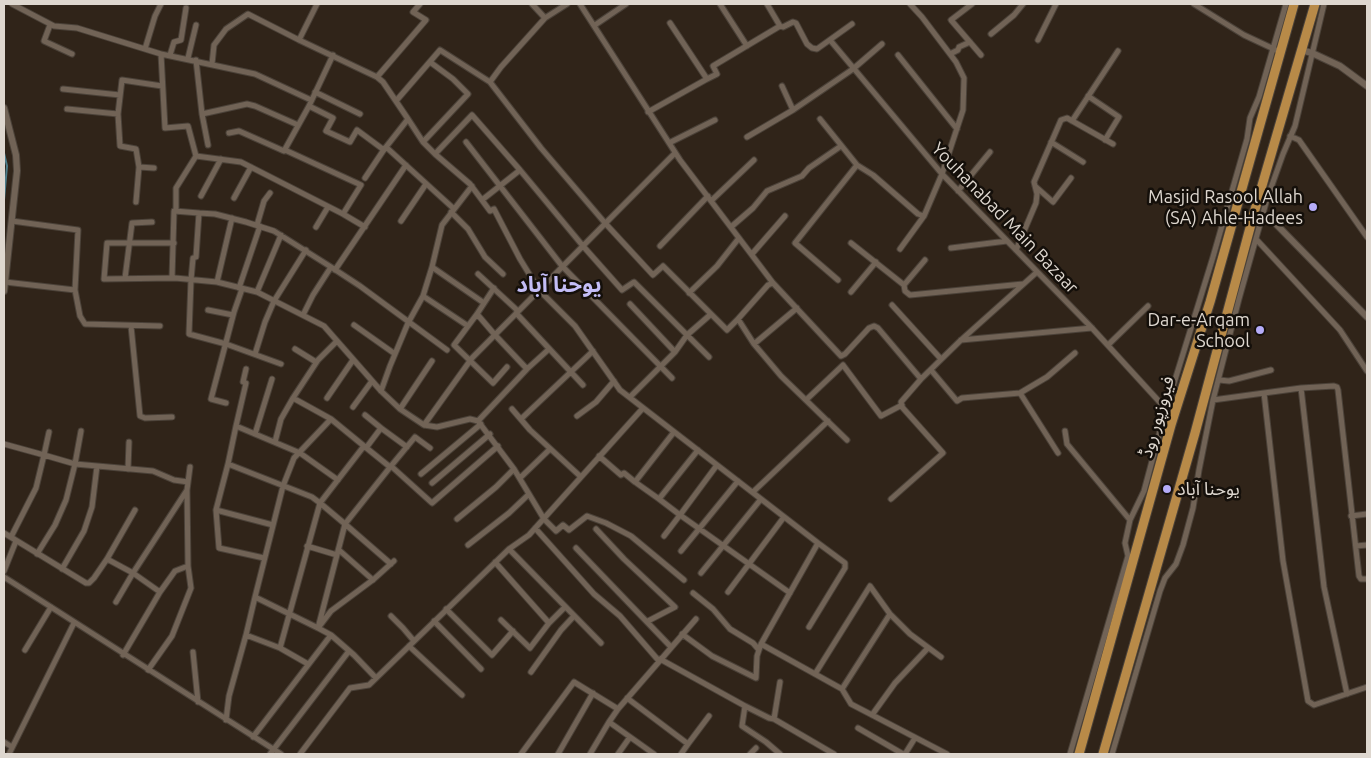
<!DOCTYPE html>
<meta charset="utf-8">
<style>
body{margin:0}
#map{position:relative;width:1371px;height:758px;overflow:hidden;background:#302419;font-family:Ubuntu,sans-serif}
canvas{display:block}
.frame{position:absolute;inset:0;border:5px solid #ded7cf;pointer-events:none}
</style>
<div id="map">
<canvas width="1371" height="758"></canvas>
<div class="frame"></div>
</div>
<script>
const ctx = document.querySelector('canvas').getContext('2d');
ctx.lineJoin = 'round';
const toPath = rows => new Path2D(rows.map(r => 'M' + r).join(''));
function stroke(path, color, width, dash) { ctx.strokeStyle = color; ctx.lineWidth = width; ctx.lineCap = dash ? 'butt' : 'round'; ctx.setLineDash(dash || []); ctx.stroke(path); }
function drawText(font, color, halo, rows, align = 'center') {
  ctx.font = font + ' Ubuntu,"Noto Sans Arabic",sans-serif'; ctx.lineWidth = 5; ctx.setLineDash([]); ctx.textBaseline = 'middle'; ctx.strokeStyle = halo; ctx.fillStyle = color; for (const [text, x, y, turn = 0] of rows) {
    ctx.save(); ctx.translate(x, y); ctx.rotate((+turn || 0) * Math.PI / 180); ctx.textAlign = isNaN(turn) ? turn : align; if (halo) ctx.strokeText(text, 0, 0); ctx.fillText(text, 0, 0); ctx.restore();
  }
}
stroke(toPath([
 [4,153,7,166,4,200]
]), '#4c7b88', 2);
const minor = toPath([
 [12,4,54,26,77,28,161,54,255,74,311,100],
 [532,4,545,18,567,4],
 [580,4,680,160,773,283,841,356,845,354,869,328,874,326,878,328,921,379],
 [720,4,747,46],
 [767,4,780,26,783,27,793,22,796,23,807,44,812,48,817,49,852,24],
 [972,4,951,20,981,55],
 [1194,4,1244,35,1276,50],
 [50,25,44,41,72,54],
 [595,25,626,4],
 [991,34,1014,15,1023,4],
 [299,40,317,4],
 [830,40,942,174,1092,328,1166,409],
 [1038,40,1056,4],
 [145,49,155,16,161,4],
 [161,54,165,128,188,126,196,156],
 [950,54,958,50,959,47,970,42],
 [170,55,174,42,181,40,186,8],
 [898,55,957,129],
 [188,58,196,25],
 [196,60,202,114,208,145],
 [212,64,214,45,226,29,248,14,299,40,377,77,383,82,408,119,386,147,453,208],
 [377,77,426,20,413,12,420,4],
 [707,79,717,74,713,66,780,26],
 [490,82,501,67,545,18],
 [782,86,793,110,853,69,882,44],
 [63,89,120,95],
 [315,92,360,114],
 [1088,96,1119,117,1105,140],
 [396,101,440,50,490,82,541,148,605,223,653,275,663,266,727,330,738,319,754,344,781,376,847,440],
 [309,106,333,118,326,131,350,142,357,130,384,150],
 [67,109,118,114],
 [648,112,707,79,670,23],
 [202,114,247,104,255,106,298,125],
 [408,119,423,142,435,154,470,184,490,211,494,209,520,259,539,290,575,326,620,390,818,543,761,644,757,656,756,678,712,656,682,634],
 [820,119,857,165,873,175,918,214,924,216,942,174,963,110,964,78,956,62,922,17,910,4],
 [1072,121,1118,51],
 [229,133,239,131,284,151,309,106,333,55],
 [1290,136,1299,140,1367,237],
 [747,137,793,110],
 [423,142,468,94,453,79,430,62],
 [466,142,562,266,672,378],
 [1051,142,1083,162],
 [669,143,715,120],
 [285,150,361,185,343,214],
 [435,154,472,115,520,170],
 [154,168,139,167,136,149,120,146,118,114,122,80,162,86],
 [365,178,385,148],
 [472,186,442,225,432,267,484,303],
 [1035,186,1053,202,1071,178],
 [958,191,990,152],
 [201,196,221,159],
 [234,198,251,167],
 [482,200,520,170,583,246,622,290,634,282,709,357],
 [711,201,754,160],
 [136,202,139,167],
 [176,211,176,188,196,156,241,162,343,214,365,227],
 [451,212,468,229,485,257,503,274],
 [12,221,78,230,75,290,80,316,85,324,160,326],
 [401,221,426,184],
 [257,225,264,201,270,193],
 [316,227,328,207],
 [731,227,753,208,767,191,802,176,809,168,841,146],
 [1256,239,1340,330,1367,371],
 [174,243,107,243,104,279,175,278,217,282,257,292,324,326,381,391,400,409,424,425,437,427,470,419,478,421,514,469,544,519,556,531,563,525,569,530,587,516,606,523,631,536,684,580],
 [851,243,904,285,905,291,910,295,1023,284],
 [660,246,708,196],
 [951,248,1007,241],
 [900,249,924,216],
 [1016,250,1036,203,1037,194,1034,182,1061,120,1067,118,1113,144],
 [752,254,785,216],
 [331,267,360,286,447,350],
 [335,270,406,165],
 [478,274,518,311],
 [125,278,132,223,152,222],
 [172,278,174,211,199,213],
 [838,280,795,243,857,165],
 [5,282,75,290],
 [217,282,232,218],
 [904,285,925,260],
 [239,288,260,226],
 [494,288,477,314,495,335,527,369,549,349],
 [257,292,281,235],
 [851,292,876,262],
 [689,293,717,266,739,238],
 [423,296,468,326],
 [630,304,675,352,687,335,710,315],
 [892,305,941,359],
 [208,310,233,315],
 [516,313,583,385],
 [477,314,454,345,493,383,507,367],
 [738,319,768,285,773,283],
 [354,325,395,354],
 [131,326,140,416,145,418,172,417],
 [961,340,1092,328],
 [754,344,797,308],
 [1108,345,1148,306],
 [295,349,316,362],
 [255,354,265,322,274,301,306,250],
 [281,364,226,344,189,334,191,280,193,258,196,257,199,213,215,214,246,222,274,231,331,267,313,295,303,315],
 [246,369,243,382,246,383,236,426,300,453,338,480],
 [931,370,957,401,962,398,1020,393,1047,377,1075,353],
 [1219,380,1229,381,1271,370],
 [1301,388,1334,386,1337,387,1338,390,1359,576,1361,579,1367,579],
 [381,391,390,366,408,323,423,296,432,267],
 [1020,393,1058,453],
 [1264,393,1301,388,1324,587,1347,694],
 [630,397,675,352],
 [293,398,331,419],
 [327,398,353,360],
 [806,400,843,365,881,416,902,405],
 [1213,400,1264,393,1283,561,1308,701,1314,705,1367,687],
 [226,403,211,399,234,312,242,289],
 [353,407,372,381],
 [400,409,432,361],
 [512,409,530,430,581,477],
 [365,415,381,428],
 [577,416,596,402,614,381],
 [521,419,593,351],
 [478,421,527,369],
 [424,425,472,358,675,153],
 [236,426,228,464,312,497,320,503,364,446,390,467],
 [1065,431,1067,444,1130,520],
 [49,432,44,455,75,464,153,471,174,480,188,482],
 [255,434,272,379],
 [275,442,281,419,293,398,318,360,337,341],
 [4,444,44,455,36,488,11,537],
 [364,446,331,419,294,458,283,486,255,597,318,628,331,611,374,579,394,561],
 [366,448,381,428,407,447],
 [430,448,415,437,391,466,432,503,498,446],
 [599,456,621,475,624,473,635,482,674,432],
 [128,469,129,442],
 [421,474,481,424],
 [520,478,550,449],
 [635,482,659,499,698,450],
 [432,483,490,434],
 [753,492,828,421],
 [659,499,680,515,717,465],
 [891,499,943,453,902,407,901,402,921,379,961,340,1037,272],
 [216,510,228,464],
 [1351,516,1367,514],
 [457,519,496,487,514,469],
 [535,528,594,594,620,616,659,661],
 [596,529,624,559,675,607,648,621],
 [4,533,86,583,89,583,94,578,107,559],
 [664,536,680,515,790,593],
 [468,545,509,513,529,494],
 [307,546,337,555],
 [1356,546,1367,545],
 [576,548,671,647],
 [509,549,601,643],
 [339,550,373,580],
 [681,551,738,481],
 [37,554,55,525,66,500,75,464,81,431],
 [264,558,219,548,216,510,273,525],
 [495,562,549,623,565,607],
 [391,564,345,524,391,466],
 [62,569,84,531,92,507,97,466],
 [4,571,16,541],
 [701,573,761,499],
 [4,577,281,754],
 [160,592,175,571,188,566],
 [728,592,784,517],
 [693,593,713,609,730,629,753,643,759,650],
 [255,597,246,635,280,648],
 [116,602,133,573,107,559,135,510],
 [446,609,492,655,513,631],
 [391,616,403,628,414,641],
 [501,620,530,648,549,623],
 [434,621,481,669],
 [809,627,845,568,845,563,818,543],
 [761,644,842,689,851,704,947,754],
 [409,646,462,695],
 [25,650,51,607],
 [193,652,198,702],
 [123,655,160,592,133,573,187,490,190,467],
 [660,659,745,706,769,718,774,719],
 [308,664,280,648,320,503,345,524,318,628,331,635],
 [148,670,172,636,191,588,188,566,187,490],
 [531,672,561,630,574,616],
 [815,674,870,586,890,614,910,634,941,657],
 [780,682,774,719,834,754],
 [842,689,890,614],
 [627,698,688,744,681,754],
 [745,706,742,726,766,742,780,754],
 [618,709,696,619],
 [872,715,895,683,928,648],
 [226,720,229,696,246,635],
 [858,728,903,754],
 [253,737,331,635,354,655,376,678],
 [4,742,12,747],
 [688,744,709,716],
 [9,754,74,623],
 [270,754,349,651],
 [300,754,350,688,369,685,509,549,529,535,643,408],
 [521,754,574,682,618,709,609,722,654,754],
 [558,754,593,693],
 [590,754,609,722],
 [618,754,630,737],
 [750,754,756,748],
 [905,754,915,738],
 [1070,754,1128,556,1125,543,1130,520,1144,491,1166,409,1213,257,1247,139,1250,118,1259,97,1286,4],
 [1112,754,1160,591,1165,578,1176,564,1183,545,1193,508,1199,470,1213,400,1239,299,1267,199,1283,154,1295,126,1324,4]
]);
const tertiary = toPath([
 [1301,50,1312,53,1340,66,1367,86],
 [4,108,16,155,17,171,4,291],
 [1254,213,1274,222,1367,317]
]);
const primary = toPath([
 [1079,754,1171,425,1210,302,1294,4],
 [1103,754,1195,433,1254,213,1315,4]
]);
stroke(minor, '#4b4239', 7);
stroke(tertiary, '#4b4239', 8);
stroke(primary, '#4b4239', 11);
stroke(minor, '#716356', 5);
stroke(tertiary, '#716356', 6);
stroke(primary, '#b88a48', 9);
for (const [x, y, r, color] of [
 [1313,207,5,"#b5acf8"],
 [1260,330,5,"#b5acf8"],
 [1167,489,5,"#b5acf8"]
]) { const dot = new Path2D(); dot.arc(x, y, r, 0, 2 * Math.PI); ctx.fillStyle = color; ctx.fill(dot); stroke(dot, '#140f0a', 2); }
drawText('18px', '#ded7cf', '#140f0a', [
 ["Masjid Rasool Allah",1303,197],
 ["(SA) Ahle-Hadees",1303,218],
 ["Dar-e-Arqam",1250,320],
 ["School",1250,341],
 ["یوحنا آباد",1177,489,"left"]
], 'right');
drawText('18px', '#ded7cf', '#140f0a', [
 ["Youhanabad Main Bazaar",1005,218,46],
 ["فیروزپور روڈ",1157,417,-74]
]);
drawText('bold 22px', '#c3bdf6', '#140f0a', [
 ["یوحنا آباد",559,285]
]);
</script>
